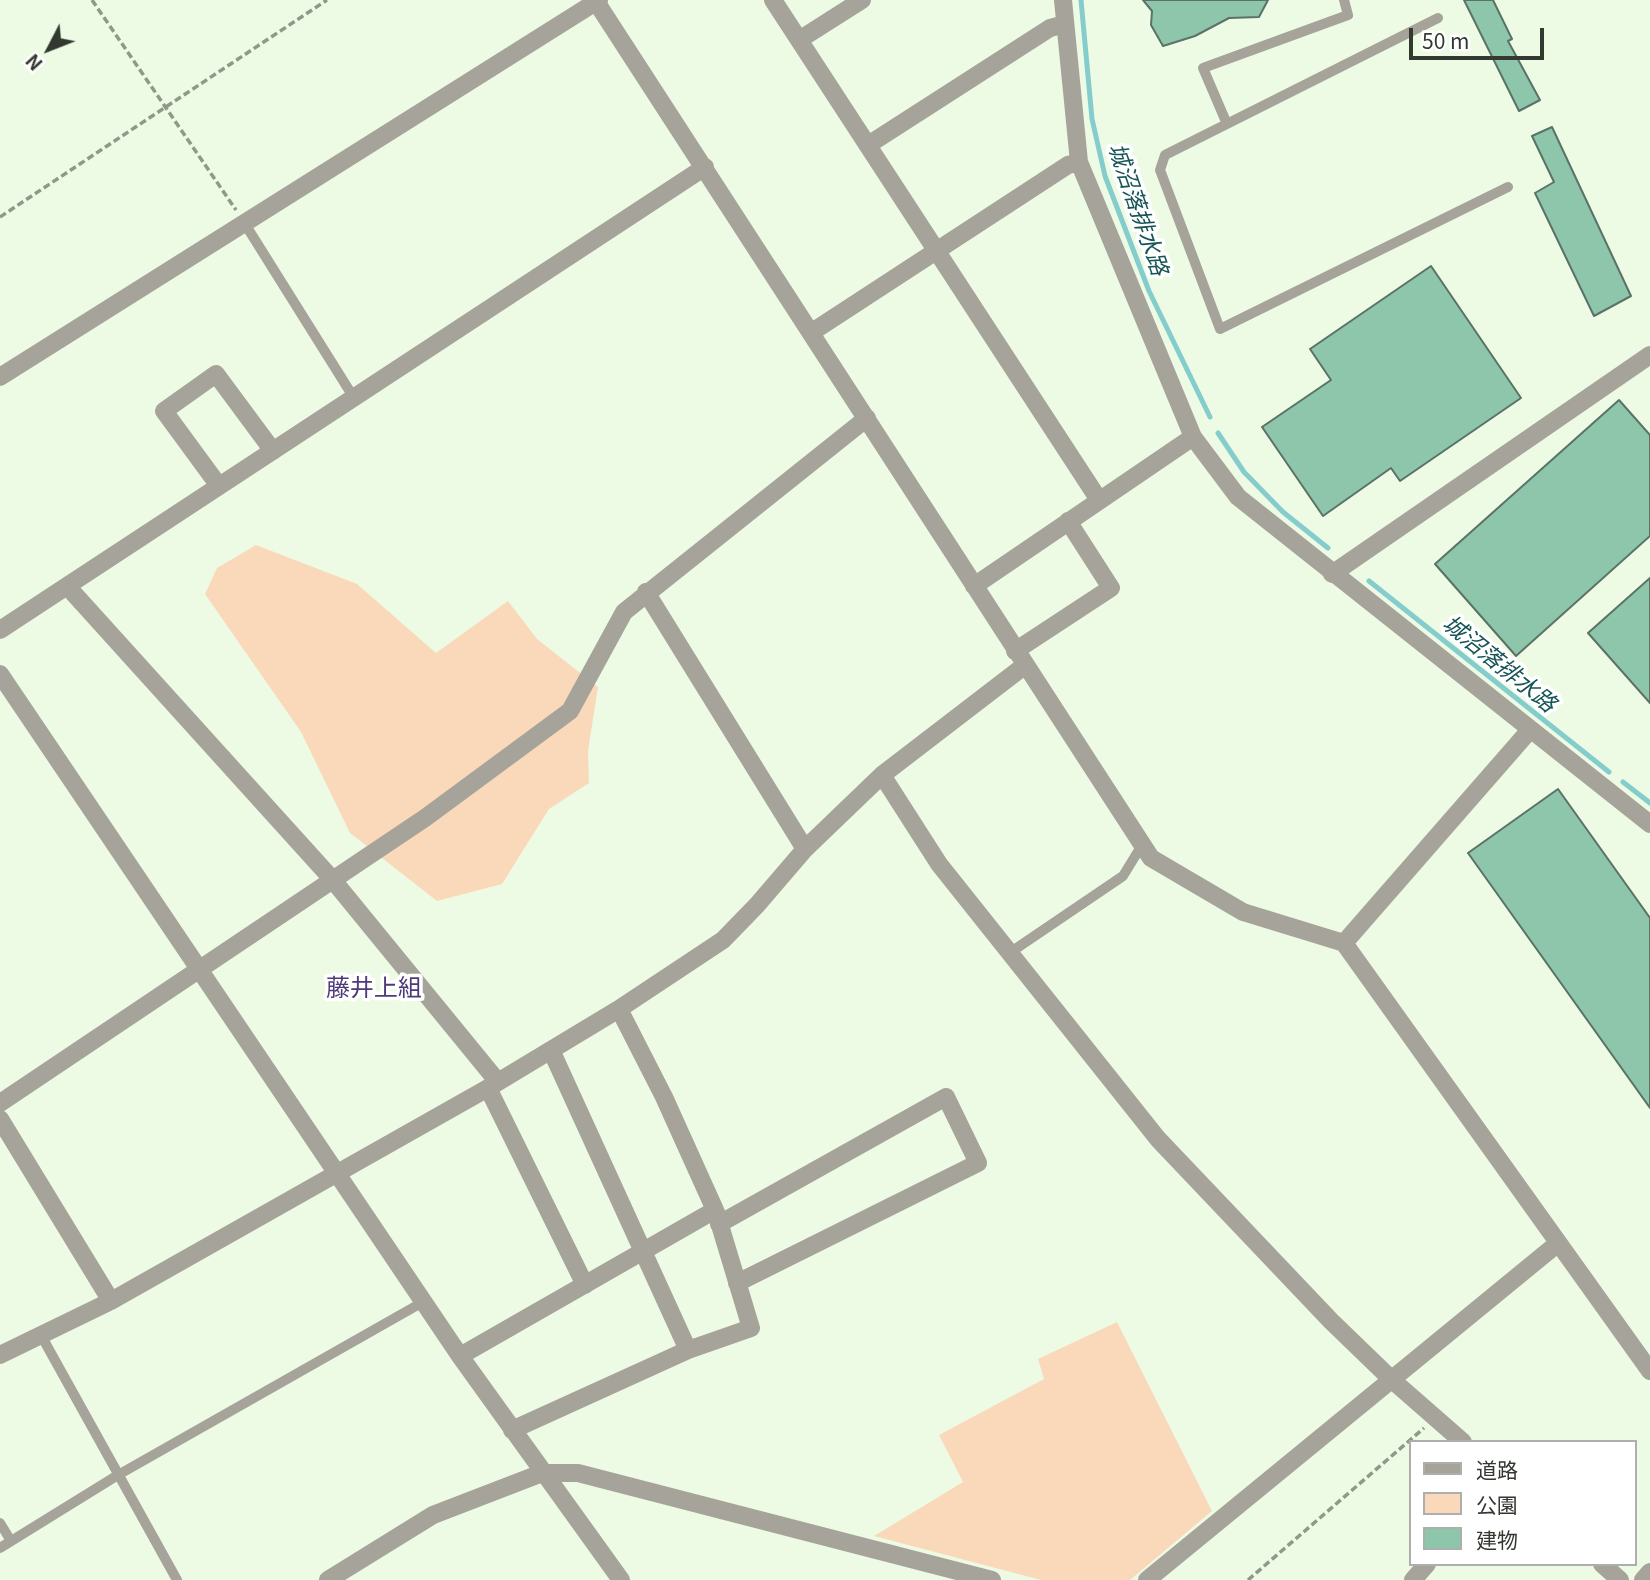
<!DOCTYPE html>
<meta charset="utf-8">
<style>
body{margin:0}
#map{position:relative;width:1650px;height:1580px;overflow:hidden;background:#eefbe4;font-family:Georgia,"Noto Sans JP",serif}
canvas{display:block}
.legend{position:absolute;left:1409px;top:1440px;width:228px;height:126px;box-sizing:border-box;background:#fff;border:2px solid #adafac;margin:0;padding:9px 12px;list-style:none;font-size:21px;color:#333830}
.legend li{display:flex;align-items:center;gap:14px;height:35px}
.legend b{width:35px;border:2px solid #adafac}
.north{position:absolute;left:14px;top:14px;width:70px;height:70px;-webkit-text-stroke:5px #fff;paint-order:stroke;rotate:228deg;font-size:19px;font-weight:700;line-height:28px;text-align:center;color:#333830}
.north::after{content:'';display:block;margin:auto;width:24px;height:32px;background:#333830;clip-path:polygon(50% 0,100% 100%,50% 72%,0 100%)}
.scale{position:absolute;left:1409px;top:28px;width:135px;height:32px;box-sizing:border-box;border:4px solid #333830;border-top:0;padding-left:9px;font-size:21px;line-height:24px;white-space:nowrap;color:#333830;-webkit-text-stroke:5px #fff;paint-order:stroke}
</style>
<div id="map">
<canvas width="1650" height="1580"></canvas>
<ul class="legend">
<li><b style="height:9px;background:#a6a49a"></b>道路</li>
<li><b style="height:19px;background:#fad9ba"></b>公園</li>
<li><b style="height:19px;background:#8dc6ab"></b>建物</li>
</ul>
<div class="north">N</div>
<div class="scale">50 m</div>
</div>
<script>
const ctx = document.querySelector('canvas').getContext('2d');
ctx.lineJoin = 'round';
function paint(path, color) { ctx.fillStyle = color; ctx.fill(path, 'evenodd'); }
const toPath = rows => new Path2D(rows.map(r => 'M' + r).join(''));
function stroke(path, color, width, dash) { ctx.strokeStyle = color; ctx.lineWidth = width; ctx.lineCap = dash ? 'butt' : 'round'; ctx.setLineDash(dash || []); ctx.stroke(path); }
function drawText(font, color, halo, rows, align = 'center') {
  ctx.font = font + ' Georgia,"Noto Sans JP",serif'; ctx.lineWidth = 7; ctx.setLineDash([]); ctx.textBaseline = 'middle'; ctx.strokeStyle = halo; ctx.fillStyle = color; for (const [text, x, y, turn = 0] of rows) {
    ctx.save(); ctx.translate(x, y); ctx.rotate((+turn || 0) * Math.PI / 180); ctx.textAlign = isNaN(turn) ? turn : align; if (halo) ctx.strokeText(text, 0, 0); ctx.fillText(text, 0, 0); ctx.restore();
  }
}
paint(toPath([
 [256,545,357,584,436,653,508,601,537,639,598,687,588,751,589,783,549,809,502,884,437,901,350,833,301,732,205,594,217,568],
 [1117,1322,1212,1511,1130,1580,1041,1580,874,1536,963,1482,939,1435,1044,1379,1038,1359]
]), '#fad9ba');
stroke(toPath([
 [1081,0,1092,119,1105,176,1149,291,1210,417],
 [1218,433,1244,472,1283,512,1328,548],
 [1369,581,1609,772],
 [1623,782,1650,803]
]), '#85cccd', 5);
const building = toPath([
 [1143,0,1268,0,1259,17,1229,18,1195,36,1163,46,1151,25,1152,11,1143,0],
 [1464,0,1493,0,1512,39,1508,41,1540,100,1519,111,1464,0],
 [1552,127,1631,296,1594,316,1535,193,1554,182,1532,136,1552,127],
 [1431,266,1521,398,1400,481,1391,468,1323,516,1262,427,1331,380,1310,349,1431,266],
 [1619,400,1650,435,1650,536,1516,656,1435,564,1619,400],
 [1650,578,1650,703,1588,633,1650,578],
 [1558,789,1650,918,1650,1108,1468,853,1558,789]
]);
paint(building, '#8dc6ab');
stroke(building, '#5b7267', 2);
stroke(toPath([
 [92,0,236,210],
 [0,217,327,0],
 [1248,1580,1424,1428]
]), '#8f9889', 3.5, [7, 3.5]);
stroke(toPath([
 [1438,18,1165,155,1160,170,1220,329,1508,187],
 [1227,124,1203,68,1348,15,1344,0],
 [245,224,354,398],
 [1008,954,1123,876,1142,845],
 [42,1337,177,1580],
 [0,1523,11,1541],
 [0,1548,118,1475,423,1302]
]), '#a6a49a', 10);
stroke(toPath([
 [595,0,1151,858,1243,912,1344,943,1650,1371],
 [773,0,1099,500],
 [1063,0,1079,162,1193,437,1238,497,1650,824],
 [799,40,862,0],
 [868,145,1050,28,1065,24],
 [812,332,1068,165,1079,162],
 [219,486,164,411,216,374,273,451],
 [67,586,332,879,498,1082],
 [974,586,1193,437],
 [646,592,805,849],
 [0,630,705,167],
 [1015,651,1111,588,1068,521],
 [0,674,460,1356,621,1580],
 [882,775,939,864,1158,1139,1331,1321,1391,1379,1463,1442],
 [1344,943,1529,731],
 [551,1050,688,1350,751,1328,716,1212],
 [488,1088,585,1285],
 [0,1103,425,818,570,711,624,612,867,418],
 [0,1119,111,1301],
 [719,1224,946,1097,978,1163,737,1283],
 [0,1355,111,1301,488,1088,619,1009],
 [460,1356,715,1210,664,1097,619,1009,723,940,757,905,805,849,882,775,1024,666],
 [512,1430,688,1350],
 [1602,1564,1620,1580],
 [328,1580,433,1515,542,1473,578,1473,992,1580],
 [1147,1580,1557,1244],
 [1413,1580,1427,1564],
 [1643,1580,1650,1572]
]), '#a6a49a', 18);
stroke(toPath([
 [0,377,599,0],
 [1332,574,1650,355]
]), '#a6a49a', 18);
drawText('italic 23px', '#165455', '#fff', [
 ["城沼落排水路",1139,209,71],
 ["城沼落排水路",1500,663,39]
]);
drawText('24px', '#4d3b78', '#fff', [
 ["藤井上組",374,987]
]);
</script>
